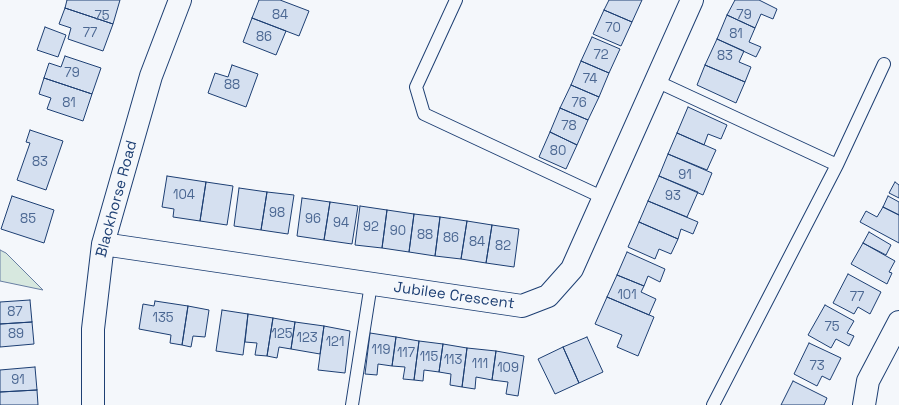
<!DOCTYPE html>
<style>
body{margin:0}
canvas{display:block;background:#f4f7fb}
</style>
<canvas width="899" height="405"></canvas>
<script>
const ctx = document.querySelector('canvas').getContext('2d');
ctx.lineJoin = 'round';
function paint(path, color) { ctx.fillStyle = color; ctx.fill(path, 'evenodd'); }
const toPath = rows => new Path2D(rows.map(r => 'M' + r).join(''));
function stroke(path, color, width, dash) { ctx.strokeStyle = color; ctx.lineWidth = width; ctx.lineCap = dash ? 'butt' : 'round'; ctx.setLineDash(dash || []); ctx.stroke(path); }
function drawText(font, color, halo, rows, align = 'center') {
  ctx.font = font + ' "Space Grotesk",sans-serif'; ctx.lineWidth = 3; ctx.setLineDash([]); ctx.textBaseline = 'middle'; ctx.strokeStyle = halo; ctx.fillStyle = color; for (const [text, x, y, turn = 0] of rows) {
    ctx.save(); ctx.translate(x, y); ctx.rotate((+turn || 0) * Math.PI / 180); ctx.textAlign = isNaN(turn) ? turn : align; if (halo) ctx.strokeText(text, 0, 0); ctx.fillText(text, 0, 0); ctx.restore();
  }
}
const green = toPath([
 [0,250,6,253,43,290,0,281,0,250]
]);
paint(green, '#d7e8df');
stroke(green, '#687fa3', 1);
const building = toPath([
 [67,0,120,0,113,24,65,8,67,0],
 [259,0,280,0,309,11,299,36,252,18,259,0],
 [609,0,642,0,632,22,604,10,609,0],
 [735,0,759,0,777,9,773,19,761,14,755,28,727,15,735,0],
 [65,8,113,24,103,51,68,39,71,28,59,24,65,8],
 [604,10,632,22,621,46,593,34,604,10],
 [727,15,755,28,749,42,761,47,756,57,717,39,727,15],
 [252,18,286,31,276,55,243,42,252,18],
 [45,27,66,35,58,57,37,50,45,27],
 [592,37,620,49,609,73,581,61,592,37],
 [717,39,744,51,739,62,751,67,745,82,705,65,717,39],
 [65,56,101,68,92,94,44,78,49,63,61,67,65,56],
 [581,61,609,73,599,97,571,85,581,61],
 [232,65,258,74,246,107,208,93,215,73,228,77,232,65],
 [705,65,745,82,736,103,697,85,705,65],
 [44,78,92,94,83,121,47,109,51,98,39,94,44,78],
 [571,85,599,97,588,120,560,108,571,85],
 [688,107,727,125,721,139,708,134,704,145,677,133,688,107],
 [560,108,588,120,577,145,550,132,560,108],
 [30,130,63,141,46,190,17,180,30,143,26,142,30,130],
 [550,132,577,145,566,169,539,157,550,132],
 [677,133,716,150,707,170,668,154,677,133],
 [668,154,712,173,703,195,659,176,668,154],
 [167,176,206,182,200,221,173,217,174,209,162,207,167,176],
 [659,176,698,192,687,217,648,201,659,176],
 [206,182,233,186,227,225,200,221,206,182],
 [895,182,899,185,899,198,889,193,895,182],
 [239,188,267,192,261,230,234,226,239,188],
 [267,192,294,195,288,234,261,230,267,192],
 [12,196,54,210,44,243,1,229,12,196],
 [888,196,899,202,899,215,883,207,888,196],
 [302,198,330,202,324,240,297,236,302,198],
 [648,201,698,222,693,234,681,229,678,239,639,222,648,201],
 [330,202,358,206,352,244,324,240,330,202],
 [360,206,387,210,382,248,355,245,360,206],
 [883,207,899,215,899,243,860,222,866,211,877,217,883,207],
 [387,210,414,214,409,252,382,248,387,210],
 [414,214,440,217,435,256,409,252,414,214],
 [440,217,467,221,461,259,435,256,440,217],
 [467,221,492,225,486,263,461,259,467,221],
 [639,222,678,239,671,254,659,249,655,259,628,247,639,222],
 [492,225,519,229,514,267,486,263,492,225],
 [869,232,891,245,886,255,863,243,869,232],
 [863,243,895,261,889,272,892,273,887,284,851,264,863,243],
 [627,252,665,269,660,282,648,276,644,286,617,275,627,252],
 [848,274,881,292,870,314,858,307,854,314,833,303,848,274],
 [617,275,644,286,641,292,656,299,649,315,607,297,617,275],
 [607,297,654,317,638,356,617,347,622,335,595,324,607,297],
 [30,300,32,322,0,324,0,302,30,300],
 [155,301,188,306,182,345,170,343,171,335,139,329,143,304,154,306,155,301],
 [825,305,854,321,847,333,854,336,849,346,836,339,831,348,808,335,825,305],
 [188,306,209,310,205,337,193,336,191,347,182,345,188,306],
 [222,310,248,314,243,355,216,351,222,310],
 [248,314,273,318,267,356,255,355,257,343,245,342,248,314],
 [273,318,295,322,291,349,279,347,277,358,267,356,273,318],
 [32,322,34,344,0,347,0,324,32,322],
 [295,322,324,326,320,354,291,349,295,322],
 [324,326,350,331,345,373,318,370,324,326],
 [370,333,396,337,392,366,378,364,377,375,365,374,370,333],
 [396,337,419,341,414,380,403,379,405,367,392,366,396,337],
 [587,337,603,372,579,383,563,347,587,337],
 [419,341,443,344,439,372,424,370,423,381,414,380,419,341],
 [809,343,841,358,830,380,822,376,817,386,794,374,809,343],
 [443,344,467,348,462,387,450,385,451,374,439,372,443,344],
 [563,347,579,383,555,394,538,359,563,347],
 [467,348,496,351,492,380,476,377,475,389,462,387,467,348],
 [496,351,524,356,518,396,506,394,508,382,492,380,496,351],
 [35,367,37,390,0,392,0,370,35,367],
 [793,381,827,398,824,405,781,405,793,381],
 [37,390,38,405,0,405,0,392,37,390]
]);
paint(building, '#d5e0f0');
stroke(building, '#1d3f73', 1);
const service = toPath([
 [456,0,416,87,424,114,604,198],
 [656,81,837,165,884,64],
 [352,405,371,284],
 [713,405,837,165]
]);
const minor = toPath([
 [103,244,522,306,548,296,572,269,692,0],
 [93,405,93,329,103,244,151,76,180,0],
 [864,405,868,381,899,322]
]);
stroke(service, '#1d3f73', 14);
stroke(minor, '#1d3f73', 24);
stroke(service, '#f4f7fb', 12);
stroke(minor, '#f4f7fb', 22);
drawText('13px', '#4b6792', null, [
 ["84",280,15],
 ["79",744,15],
 ["75",102,16],
 ["70",613,28],
 ["77",90,33],
 ["81",736,34],
 ["86",264,37],
 ["72",601,55],
 ["83",725,56],
 ["79",72,73],
 ["74",590,79],
 ["88",232,85],
 ["81",69,103],
 ["76",579,103],
 ["78",569,126],
 ["80",558,151],
 ["83",40,162],
 ["91",685,175],
 ["104",184,195],
 ["93",673,196],
 ["98",277,213],
 ["85",28,219],
 ["96",313,219],
 ["94",341,223],
 ["92",371,227],
 ["90",398,231],
 ["88",425,235],
 ["86",451,238],
 ["84",477,242],
 ["82",503,246],
 ["101",627,295],
 ["77",857,297],
 ["87",15,312],
 ["135",163,318],
 ["75",832,327],
 ["89",16,334],
 ["125",282,334],
 ["123",307,338],
 ["121",335,342],
 ["119",381,350],
 ["117",406,353],
 ["115",429,357],
 ["113",453,360],
 ["111",480,364],
 ["73",817,366],
 ["109",508,368],
 ["91",18,380]
]);
drawText('15px', '#1d3f73', '#f4f7fb', [
 ["Blackhorse Road",117,199,-75],
 ["Jubilee Crescent",454,296,8]
]);
</script>
